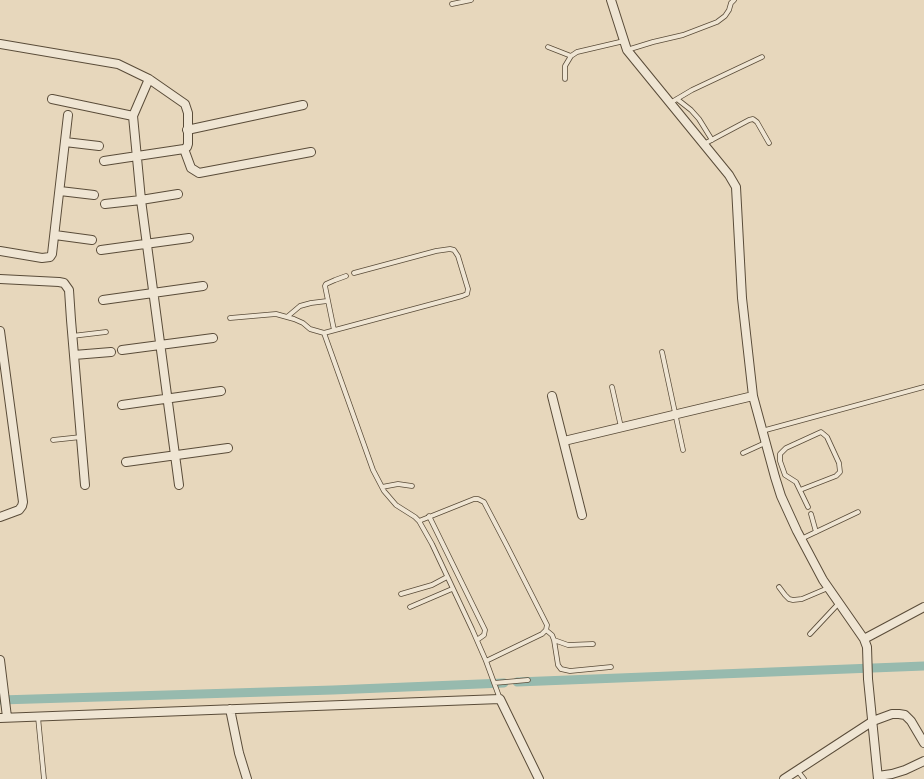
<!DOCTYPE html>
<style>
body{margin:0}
canvas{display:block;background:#e7d7bc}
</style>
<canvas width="924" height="779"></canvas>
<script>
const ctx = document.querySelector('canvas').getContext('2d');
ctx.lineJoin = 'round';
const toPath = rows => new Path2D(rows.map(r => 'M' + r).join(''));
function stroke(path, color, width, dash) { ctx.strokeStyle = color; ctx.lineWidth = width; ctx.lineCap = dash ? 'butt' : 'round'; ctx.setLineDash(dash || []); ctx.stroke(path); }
stroke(toPath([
 [517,682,924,666],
 [0,700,333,690,504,683]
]), '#97baae', 9);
const lane = toPath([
 [452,4,471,0],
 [548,47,571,56],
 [627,50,653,42,683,35,717,22,725,16,729,10,731,3,734,0],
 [565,79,565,66,571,56,577,52,624,41],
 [677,99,691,110,699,119,712,140],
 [670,103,692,90,762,57],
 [704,144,749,120,753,119,757,122,769,143],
 [287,317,300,306,311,303,327,301],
 [230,318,276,314,294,319,303,323,310,329,324,333,462,296,467,294,468,289,458,256,454,250,450,249,436,251,354,273],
 [334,330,325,286,326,284,335,280,346,276],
 [324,333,373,470,384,491,396,505,415,517,419,521,432,544,472,629,486,661,500,699],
 [72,336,106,332],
 [662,352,683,450],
 [612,387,621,427],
 [762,431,924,387],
 [53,440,81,437],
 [743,453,765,443],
 [382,487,398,484,412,486],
 [800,490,836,476,840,472,839,463,827,437,821,432,786,448,780,454,780,461,785,475,796,482,808,507],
 [811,514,816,532],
 [429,516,485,630,484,635,477,640],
 [419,521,474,499,478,499,484,502,507,546,547,625,546,630,542,634,486,661],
 [801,539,858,512],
 [779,587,785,595,789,599,793,600,802,599,828,588],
 [401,594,432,585,447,577],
 [410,607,452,589],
 [546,630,552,635,554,640,558,665,561,669,570,671,611,667],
 [810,634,839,603],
 [554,640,568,645,593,644],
 [494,683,528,680],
 [38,717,44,779],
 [797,770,804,779]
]);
const street = toPath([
 [611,0,627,50,729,175,736,187,742,298,753,396,775,477,781,496,797,531,823,580,855,626,864,639,867,647,868,679,878,779],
 [0,44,118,64,149,79,185,104,188,113,188,144,187,147,184,149,104,161],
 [149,79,133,116,141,200,179,485],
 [52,99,133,116],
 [187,130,303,105],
 [65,142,99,146],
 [184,149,191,168,199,173,311,152],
 [60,191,94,195],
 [105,204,141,200,178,194],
 [55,235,92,240],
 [101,250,189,238],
 [0,251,42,258,50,257,52,254,68,115],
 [0,279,59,282,64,283,69,290,71,320,85,485],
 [103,300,203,286],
 [0,331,23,502,22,506,19,510,0,517],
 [122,350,213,338],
 [74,355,111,352],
 [552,396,582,515],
 [122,405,221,391],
 [564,441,753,396],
 [126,462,228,448],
 [864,639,924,607],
 [0,660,7,717],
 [230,709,239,753,247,779],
 [0,718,500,699,539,779],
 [878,776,892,774,905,770,924,761],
 [784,779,873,721,892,714,899,714,905,715,911,721,924,743]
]);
stroke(lane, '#5a4c39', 5.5);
stroke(street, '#5a4c39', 10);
stroke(lane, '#efe5d3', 4);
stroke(street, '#efe5d3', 8);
</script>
